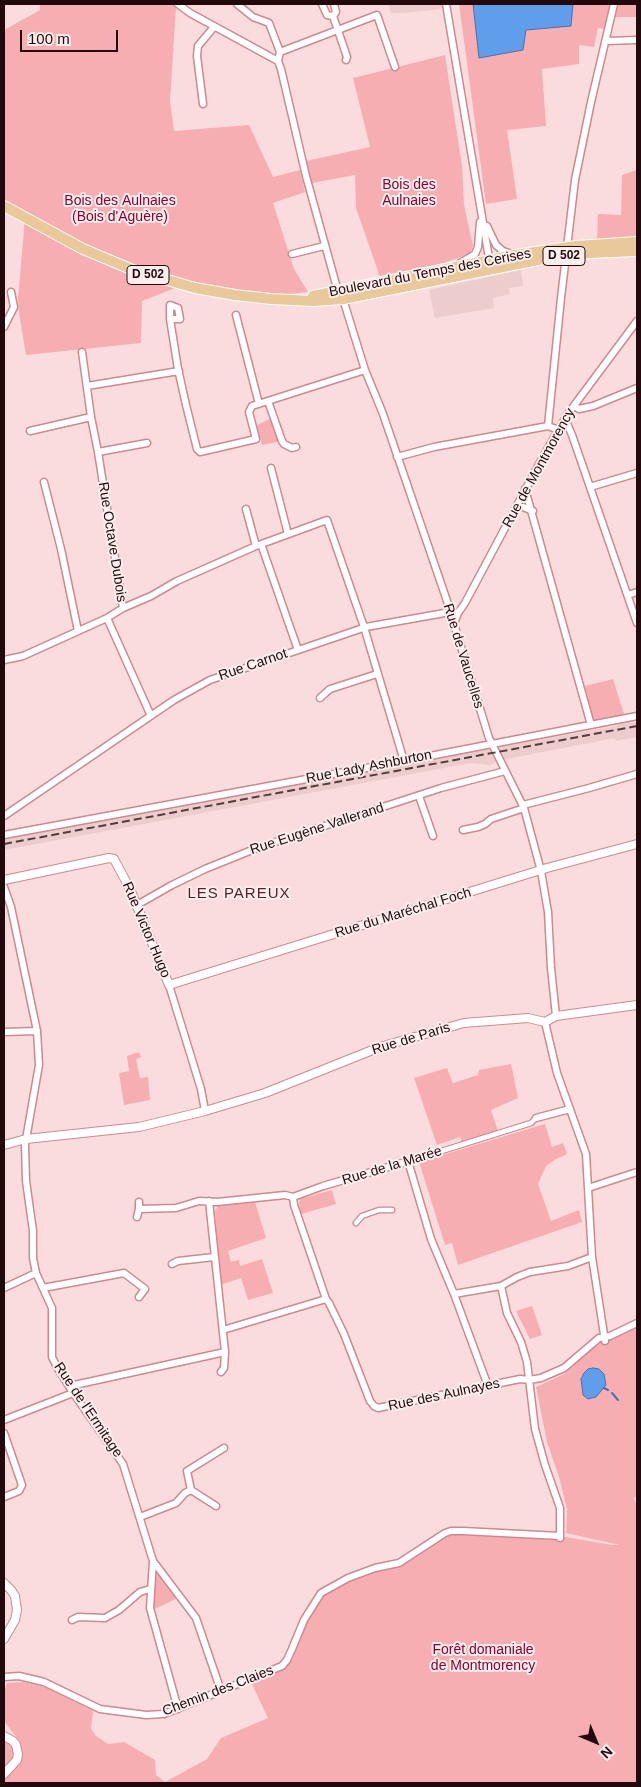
<!DOCTYPE html>
<meta charset="utf-8">
<style>
body{margin:0}
#map{position:relative;width:641px;height:1787px;overflow:hidden;background:#fadcde;font-family:Arial,sans-serif}
canvas{display:block}
.frame{position:absolute;inset:0;border:5px solid #21090c;pointer-events:none}
.north{position:absolute;left:571px;top:1717px;width:50px;height:50px;-webkit-text-stroke:4px #fdeeee;paint-order:stroke;rotate:135deg;font-size:14px;font-weight:700;line-height:20px;text-align:center;color:#21090c}
.north::after{content:'';display:block;margin:auto;width:18px;height:22px;background:#21090c;clip-path:polygon(50% 0,100% 100%,50% 72%,0 100%)}
.scale{position:absolute;left:20px;top:30px;width:98px;height:22px;box-sizing:border-box;border:2px solid #21090c;border-top:0;padding-left:6px;font-size:15px;line-height:18px;white-space:nowrap;color:#21090c;-webkit-text-stroke:4px #fdeeee;paint-order:stroke}
</style>
<div id="map">
<canvas width="641" height="1787"></canvas>
<div class="frame"></div>
<div class="north">N</div>
<div class="scale">100 m</div>
</div>
<script>
const ctx = document.querySelector('canvas').getContext('2d');
ctx.lineJoin = 'round';
function paint(path, color) { ctx.fillStyle = color; ctx.fill(path, 'evenodd'); }
const toPath = rows => new Path2D(rows.map(r => 'M' + r).join(''));
function stroke(path, color, width, dash) { ctx.strokeStyle = color; ctx.lineWidth = width; ctx.lineCap = dash ? 'butt' : 'round'; ctx.setLineDash(dash || []); ctx.stroke(path); }
function drawText(font, color, halo, rows, align = 'center') {
  ctx.font = font + ' Arial,sans-serif'; ctx.lineWidth = 4; ctx.setLineDash([]); ctx.textBaseline = 'middle'; ctx.strokeStyle = halo; ctx.fillStyle = color; for (const [text, x, y, turn = 0] of rows) {
    ctx.save(); ctx.translate(x, y); ctx.rotate((+turn || 0) * Math.PI / 180); ctx.textAlign = isNaN(turn) ? turn : align; if (halo) ctx.strokeText(text, 0, 0); ctx.fillText(text, 0, 0); ctx.restore();
  }
}
paint(toPath([
 [388,4,444,4,441,9,405,13,391,13],
 [521,270,523,286,509,288,510,294,493,298,494,308,435,318,429,290],
 [629,720,630,723,637,722,637,737,616,741,615,738,506,759,503,758,499,747,617,726,617,723],
 [489,749,496,762,490,765,471,763,4,850,4,838]
]), '#eccccd');
paint(toPath([
 [40,4,174,4,176,7,170,101,174,131,249,125,273,177,300,170,305,192,273,203,294,269,308,292,268,296,188,283,142,301,141,343,26,355,19,313,18,299,25,218,4,203,4,30,40,10],
 [459,4,610,4,605,29,598,28,594,47,579,45,579,64,542,69,546,126,507,130,517,199,486,204],
 [614,4,637,4,637,17,611,17],
 [445,55,462,166,464,205,473,246,470,253,458,258,444,263,380,277,356,208,355,175,312,183,306,161,370,147,353,78],
 [637,170,637,238,597,239,598,214,621,215,622,175],
 [274,417,282,441,262,445,257,425],
 [613,679,624,714,594,722,585,686],
 [139,1052,141,1057,136,1059,140,1078,148,1077,150,1100,124,1105,119,1073,129,1071,127,1056],
 [511,1064,518,1098,491,1110,498,1131,462,1143,460,1137,437,1145,414,1078,447,1068,453,1083,478,1075,479,1070],
 [545,1124,552,1147,563,1143,567,1154,556,1159,546,1166,538,1184,551,1221,579,1210,582,1222,458,1265,452,1243,445,1245,419,1162],
 [332,1190,336,1204,301,1214,299,1203,300,1199],
 [255,1202,266,1238,228,1251,231,1262,239,1260,240,1266,262,1259,273,1293,248,1300,241,1278,220,1285,215,1211,218,1206],
 [532,1306,542,1335,530,1339,516,1311],
 [637,1325,637,1496,634,1498,637,1507,637,1783,4,1783,4,1736,7,1737,18,1754,20,1742,4,1721,4,1690,7,1683,23,1682,45,1687,93,1711,91,1729,96,1736,108,1744,124,1742,155,1760,156,1775,165,1782,207,1759,221,1738,268,1718,250,1680,282,1666,321,1593,348,1578,396,1563,445,1533,554,1535,612,1545,620,1545,566,1533,567,1509,559,1477,547,1442,536,1387,564,1374,597,1344],
 [159,1573,180,1597,150,1611,154,1576]
]), '#f6aeb3');
const water = toPath([
 [473,4,573,4,571,26,526,30,523,50,479,58,473,4],
 [593,1368,599,1369,604,1374,606,1385,596,1397,588,1399,583,1395,581,1379,584,1373,588,1369,593,1368]
]);
paint(water, '#5f9eeb');
stroke(water, '#4c71a8', 1);
stroke(toPath([
 [604,1388,608,1390],
 [612,1393,618,1400]
]), '#4c71a8', 2);
const pedestrian = toPath([
 [416,1159,531,1123,536,1118],
 [356,1223,362,1216,379,1210,392,1210]
]);
const minor = toPath([
 [178,4,190,13,278,61,281,69,306,176,337,288,343,299,365,370,383,414,446,598,489,738,524,808,541,871,548,912,551,968,556,1016],
 [237,4,253,17,269,23,280,52,278,61],
 [322,4,327,15,333,16,347,57,346,60],
 [446,4,490,264],
 [333,16,336,12,334,4],
 [606,41,637,40],
 [280,52,377,15,395,67],
 [203,104,197,56,198,46,214,27],
 [487,226,496,245,503,251,512,254],
 [292,254,324,246],
 [460,263,475,254,478,247,480,222],
 [236,315,259,404],
 [170,319,180,319,178,308,170,305,170,319,178,369,186,405,197,449,200,452,256,439,249,412,252,406,365,370],
 [4,327,14,307,11,292],
 [82,352,91,417,98,452,123,608,107,618,151,716],
 [87,386,179,371],
 [268,401,282,441,284,444,292,448,296,447],
 [574,406,579,409,593,406,637,388],
 [565,419,572,435,637,623],
 [548,426,561,298,575,180,591,102,614,4],
 [30,431,91,417],
 [98,452,147,443],
 [397,457,434,447,548,426,559,430],
 [271,468,288,534],
 [44,482,61,549,78,631],
 [590,487,637,473],
 [525,489,591,725],
 [516,508,523,507,533,511],
 [246,509,256,546],
 [261,544,298,650],
 [628,595,637,592],
 [123,608,151,596,177,581,256,546,327,520,364,627,404,761],
 [454,623,458,613,465,603,538,466,567,415,637,321],
 [4,660,23,656,107,618],
 [320,698,330,689,377,674],
 [419,796,433,836],
 [523,805,589,788,637,774],
 [4,816,174,700,210,680,366,627,450,612],
 [463,830,478,827,485,824,491,819,524,808],
 [4,835,404,761,637,716],
 [4,887,11,907,37,1031,39,1065,25,1145,26,1181,33,1231,33,1258,36,1273,52,1308,52,1357,57,1367,74,1394,123,1464,153,1561,196,1618,221,1691],
 [137,905,172,885,205,869,257,848,441,788,505,771],
 [169,985,201,1089,205,1111],
 [545,1022,557,1073,586,1154,592,1257,605,1341],
 [4,1032,37,1031],
 [536,1118,570,1109],
 [408,1161,431,1239,454,1294,488,1386],
 [588,1188,637,1172],
 [293,1197,294,1205,326,1299],
 [209,1201,225,1352,224,1368,221,1372],
 [139,1209,176,1208,199,1201,217,1202,285,1195,293,1197,323,1186,416,1159],
 [137,1217,139,1209,139,1202],
 [172,1264,178,1261,214,1257],
 [501,1286,507,1313,521,1342,527,1362,535,1429,545,1465,560,1508,560,1538],
 [4,1288,36,1273],
 [43,1288,124,1273,145,1289,139,1297],
 [454,1294,501,1286,517,1277,530,1272,568,1266,592,1257],
 [223,1330,326,1299,329,1303,344,1334,370,1401,374,1406,378,1408,520,1379,529,1380,541,1378,564,1368,599,1338,610,1336,637,1323],
 [70,1386,225,1352],
 [4,1420,73,1393],
 [4,1433,22,1485,19,1491,4,1497],
 [191,1490,187,1471,224,1448],
 [140,1517,176,1503,185,1493,191,1490,216,1506],
 [153,1561,150,1608,178,1709],
 [72,1620,78,1617,105,1618,119,1610,140,1592,150,1589],
 [4,1677,19,1676,44,1682,100,1709,146,1715,164,1714,282,1666,287,1660,292,1649,304,1620,321,1593,348,1578,375,1568,399,1563,445,1533,451,1531,463,1531,560,1536]
]);
const tertiary = toPath([
 [4,880,109,858,114,859,130,889,169,985,547,868,637,844],
 [4,1145,26,1139,139,1127,205,1111,265,1093,380,1047,464,1023,528,1018,545,1022,556,1016,637,1005],
 [4,1583,11,1590,15,1596,17,1610,15,1620,4,1639],
 [4,1736,13,1741,16,1745,18,1754,17,1760,4,1774]
]);
const primary = toPath([
 [4,206,83,249,133,270,195,288,235,295,271,299,313,301,343,299,543,259,590,253,637,251],
 [313,296,515,255,576,246,637,242]
]);
stroke(pedestrian, '#cc8a8f', 7);
stroke(minor, '#cc8a8f', 9);
stroke(tertiary, '#cc8a8f', 10);
stroke(primary, '#fff', 12);
stroke(pedestrian, '#fff', 4.5);
stroke(minor, '#fff', 6);
stroke(tertiary, '#fff', 8);
stroke(primary, '#e9c89a', 10);
stroke(toPath([
 [4,844,637,726]
]), '#553c3f', 2, [8, 4]);
for (const [x, y, w] of [
 [564,256,42],
 [148,275,42]
]) { const box = new Path2D(); box.roundRect(x - w / 2, y - 9.5, w, 19, 4); ctx.fillStyle = '#fdeeee'; ctx.fill(box); stroke(box, '#21090c', 1); }
drawText('bold 12px', '#21090c', null, [
 ["D 502",564,256],
 ["D 502",148,275]
]);
drawText('14px', '#8a002c', '#fdeeee', [
 ["Bois des",409,185],
 ["Aulnaies",409,201],
 ["Bois des Aulnaies",120,201],
 ["(Bois d'Aguère)",120,217],
 ["Forêt domaniale",483,1650],
 ["de Montmorency",483,1666]
]);
drawText('14px', '#21090c', '#fdeeee', [
 ["Boulevard du Temps des Cerises",430,273,-11],
 ["Rue de Montmorency",539,468,-61],
 ["Rue Octave Dubois",112,542,81],
 ["Rue de Vaucelles",463,656,73],
 ["Rue Carnot",253,665,-19],
 ["Rue Lady Ashburton",369,767,-11],
 ["Rue Eugène Vallerand",317,829,-18],
 ["Rue du Maréchal Foch",403,913,-17],
 ["Rue Victor Hugo",146,930,67],
 ["Rue de Paris",411,1039,-17],
 ["Rue de la Marée",392,1166,-17],
 ["Rue des Aulnayes",444,1395,-12],
 ["Rue de l'Ermitage",88,1410,56],
 ["Chemin des Claies",218,1691,-21]
]);
ctx.letterSpacing = '1px';
drawText('15px', '#572028', '#fdeeee', [
 ["LES PAREUX",239,894]
]);
ctx.letterSpacing = '0px';
</script>
